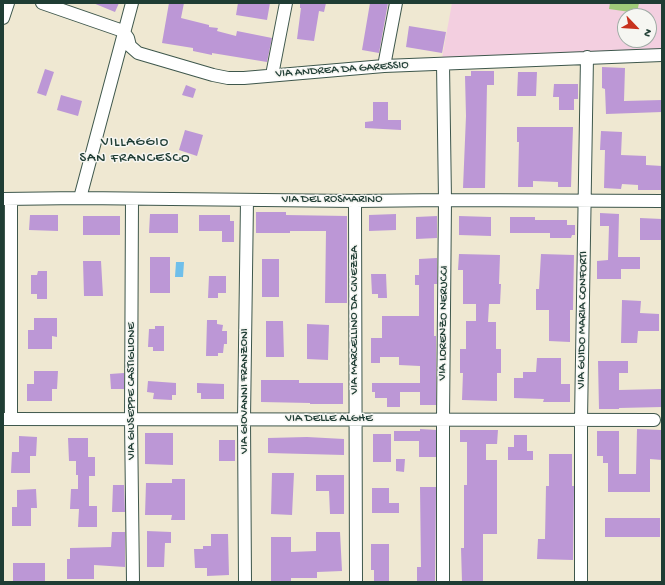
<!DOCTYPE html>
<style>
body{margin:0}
#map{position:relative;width:665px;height:585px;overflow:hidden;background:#efe8d2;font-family:"Gochi Hand",sans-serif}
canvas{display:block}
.frame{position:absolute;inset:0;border:4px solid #1f3d34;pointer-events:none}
.north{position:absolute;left:617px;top:8px;width:40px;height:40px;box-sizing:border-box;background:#f6f6f2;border:1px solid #a0aca6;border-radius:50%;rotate:115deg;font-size:11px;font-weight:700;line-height:16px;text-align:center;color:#1f3d34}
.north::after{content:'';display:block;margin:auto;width:14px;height:18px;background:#c8321e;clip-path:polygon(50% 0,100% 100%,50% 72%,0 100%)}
</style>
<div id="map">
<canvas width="665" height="585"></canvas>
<div class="frame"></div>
<div class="north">N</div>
</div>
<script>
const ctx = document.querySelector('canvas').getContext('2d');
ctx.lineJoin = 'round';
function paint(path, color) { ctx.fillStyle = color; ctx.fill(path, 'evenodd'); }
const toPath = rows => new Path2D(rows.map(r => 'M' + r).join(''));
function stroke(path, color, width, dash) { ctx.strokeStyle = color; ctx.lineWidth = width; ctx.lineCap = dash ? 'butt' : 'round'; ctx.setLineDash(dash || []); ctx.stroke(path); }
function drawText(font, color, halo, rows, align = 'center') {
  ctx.font = font + ' "Gochi Hand",sans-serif'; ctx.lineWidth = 3; ctx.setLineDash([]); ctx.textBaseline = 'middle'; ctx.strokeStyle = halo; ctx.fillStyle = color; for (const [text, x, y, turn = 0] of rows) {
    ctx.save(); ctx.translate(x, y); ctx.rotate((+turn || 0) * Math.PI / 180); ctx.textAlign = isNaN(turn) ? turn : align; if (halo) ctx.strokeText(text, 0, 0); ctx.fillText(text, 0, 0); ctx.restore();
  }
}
paint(toPath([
 [452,3,662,3,662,49,442,58],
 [625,16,649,16,649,40,625,40]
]), '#f3cfe0');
paint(toPath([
 [610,3,639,3,637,13,609,9]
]), '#9fcb79');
paint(toPath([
 [176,262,184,262,183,277,175,277]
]), '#6fbfea');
paint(toPath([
 [93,3,119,3,115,12],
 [169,3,184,3,181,18,209,25,209,27,218,28,217,31,236,36,237,31,272,38,267,62,212,53,212,55,193,51,193,48,162,43],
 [238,3,270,3,267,20,236,15],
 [300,3,326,3,324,12,319,11,314,41,297,39,301,8,300,8],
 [370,3,388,3,379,53,362,50],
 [409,26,446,32,442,53,406,47],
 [602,67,625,68,624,101,662,100,662,112,606,114,605,89,602,88],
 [45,69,54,72,46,96,37,93],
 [471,71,494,71,494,85,487,85,485,188,463,188,466,116,465,76,471,76],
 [518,72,537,72,536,96,517,96],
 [554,84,578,84,578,99,574,99,574,110,559,110,559,97,553,97],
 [186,85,196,89,193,98,182,95],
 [61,95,82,101,78,116,57,110],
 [373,102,388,102,388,120,401,120,401,130,365,128,365,122,373,121],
 [517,127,573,127,571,187,558,187,558,182,533,181,533,187,518,187,519,142,517,142],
 [185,130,203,135,197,156,179,150],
 [601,131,622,132,621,155,646,156,646,165,662,166,662,190,638,190,638,185,622,184,621,189,604,188,605,150,600,150],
 [256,212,286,212,286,215,347,216,347,303,325,303,326,231,290,231,290,233,256,233],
 [600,213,619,214,618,257,640,257,640,269,621,269,621,279,597,279,597,261,608,260,609,226,600,226],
 [150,214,178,214,178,233,149,233],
 [396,214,396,230,369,231,369,215],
 [30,215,58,215,58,231,29,230],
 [199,215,230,215,230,221,234,221,234,242,222,242,222,231,199,231],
 [83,216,120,216,120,235,83,235],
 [437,216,437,238,416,239,416,217],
 [459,216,491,217,491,236,459,235],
 [510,217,535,217,535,220,567,220,567,225,575,225,575,235,572,235,571,238,550,238,550,233,510,233],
 [640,218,662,219,662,240,640,240],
 [459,254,500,255,499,284,501,284,500,304,489,304,488,322,496,322,496,349,501,349,501,373,497,373,497,401,462,400,463,373,460,373,460,349,466,349,466,321,476,321,476,304,463,304,463,270,458,270],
 [541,254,574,255,573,310,570,310,570,342,549,341,549,310,536,310,536,289,539,289],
 [150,257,170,257,170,293,150,293],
 [437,258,437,284,434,284,434,336,436,336,436,405,420,405,420,392,400,392,400,407,387,407,387,398,375,398,375,392,372,392,372,383,420,383,420,366,399,365,399,357,380,357,380,363,371,363,371,338,382,338,382,316,419,316,419,285,415,285,415,275,419,275,419,259],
 [262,259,279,259,279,297,262,297],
 [83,261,101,261,103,296,84,296],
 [38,271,47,271,47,299,37,299,37,294,31,294,31,275,37,275],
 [371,274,386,274,387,298,378,298,378,294,372,294],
 [209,276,226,276,226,293,218,293,218,298,208,298],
 [622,300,641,301,640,313,659,314,659,331,638,331,637,343,621,343],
 [34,318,57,318,57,337,52,336,52,349,28,349,28,330,34,330],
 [207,320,217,320,217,324,223,325,222,331,227,331,227,344,224,344,223,353,218,353,218,356,206,356],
 [266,321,283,321,284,357,266,357],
 [307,324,329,325,328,360,307,359],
 [155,326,164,326,164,351,153,351,153,347,148,347,149,329,155,329],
 [537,358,561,358,561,384,570,384,570,402,543,402,544,399,514,398,514,378,523,378,523,372,536,372],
 [598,361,628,361,628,373,619,373,619,390,662,389,662,407,619,408,619,409,599,409],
 [34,371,58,371,57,389,52,389,52,401,27,401,27,384,34,384],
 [124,373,124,389,111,389,110,374],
 [261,380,299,380,299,383,343,383,343,404,310,404,310,403,261,402],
 [148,381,176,383,176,395,172,395,172,400,153,399,154,393,147,392],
 [197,383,224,384,224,399,201,399,201,393,197,393],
 [420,429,436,430,436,457,419,457,419,441,394,441,394,431,420,431],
 [637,429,661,430,662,460,650,459,650,492,608,492,608,463,603,463,603,456,597,456,597,431,619,431,619,474,636,474],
 [460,430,498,430,497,444,486,444,486,460,497,460,497,534,483,534,483,582,462,582,461,548,464,548,464,485,467,485,467,442,460,442],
 [145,433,173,433,173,465,145,464],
 [373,434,391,434,391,462,373,462],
 [514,435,527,435,527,451,533,451,533,460,508,460,508,447,514,447],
 [19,436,37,437,36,456,30,456,30,473,11,473,12,452,19,452],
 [307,437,344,439,344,455,268,453,268,438],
 [68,438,88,438,88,457,95,457,95,476,89,476,89,506,97,506,97,527,78,527,79,509,70,509,71,489,78,489,78,475,76,475,76,461,69,461],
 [219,440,235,440,235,461,219,461],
 [549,454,572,454,572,486,574,486,573,560,537,559,538,539,545,539,546,486,549,486],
 [396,459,405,459,404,472,396,471],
 [272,473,294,473,292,515,271,514],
 [316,475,344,475,344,514,330,514,329,491,316,491],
 [172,479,185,479,185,520,171,520,172,515,145,515,146,483,172,483],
 [113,485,124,485,125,512,112,512],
 [420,487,436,487,435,582,417,582,417,567,421,567],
 [372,488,389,488,389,503,399,503,399,513,372,513],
 [36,489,37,508,31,508,31,526,12,526,12,507,17,507,17,490],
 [605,518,660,518,660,537,605,537],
 [147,531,171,532,171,543,165,543,164,567,147,567],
 [112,532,125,532,125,567,94,565,94,579,67,579,67,559,70,559,70,548,111,547],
 [316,532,340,532,342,571,317,572,317,578,291,578,291,582,271,582,271,537,291,537,291,552,316,551],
 [211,534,228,534,229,575,207,576,207,568,195,568,194,549,203,549,203,546,211,546],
 [371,544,389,544,389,582,374,582,374,570,371,570],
 [13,563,45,563,45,581,13,582]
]), '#bc97d6');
const street = toPath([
 [42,3,123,31,128,38,130,46,138,53,213,75,228,78,244,78,384,66,662,55],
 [3,18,8,3],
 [384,66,396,3],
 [272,75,286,3],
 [80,198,132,3],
 [3,199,80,198,355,201,445,200,662,201],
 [132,199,131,420,133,582],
 [355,201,356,582],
 [3,419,654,420],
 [11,419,11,199],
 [245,582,244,419,247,200],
 [443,582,443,419,445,200,443,64],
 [581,582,581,419,587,57]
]);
stroke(street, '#3e574c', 14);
stroke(street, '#fff', 12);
drawText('12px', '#1f3d34', '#f6f6f2', [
 ["VIA ANDREA DA GARESSIO",342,70,-4],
 ["VIA DEL ROSMARINO",332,200],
 ["VIA MARCELLINO DA CIVEZZA",355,320,-90],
 ["VIA GUIDO MARIA CONFORTI",583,320,-89],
 ["VIA LORENZO NERUCCI",444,323,-89],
 ["VIA GIUSEPPE CASTIGLIONE",132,391,-90],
 ["VIA GIOVANNI FRANZONI",245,391,-90],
 ["VIA DELLE ALGHE",329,419]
]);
ctx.letterSpacing = '1px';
drawText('14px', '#1f3d34', '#f6f6f2', [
 ["VILLAGGIO",135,143],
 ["SAN FRANCESCO",135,159]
]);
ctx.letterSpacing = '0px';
</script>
